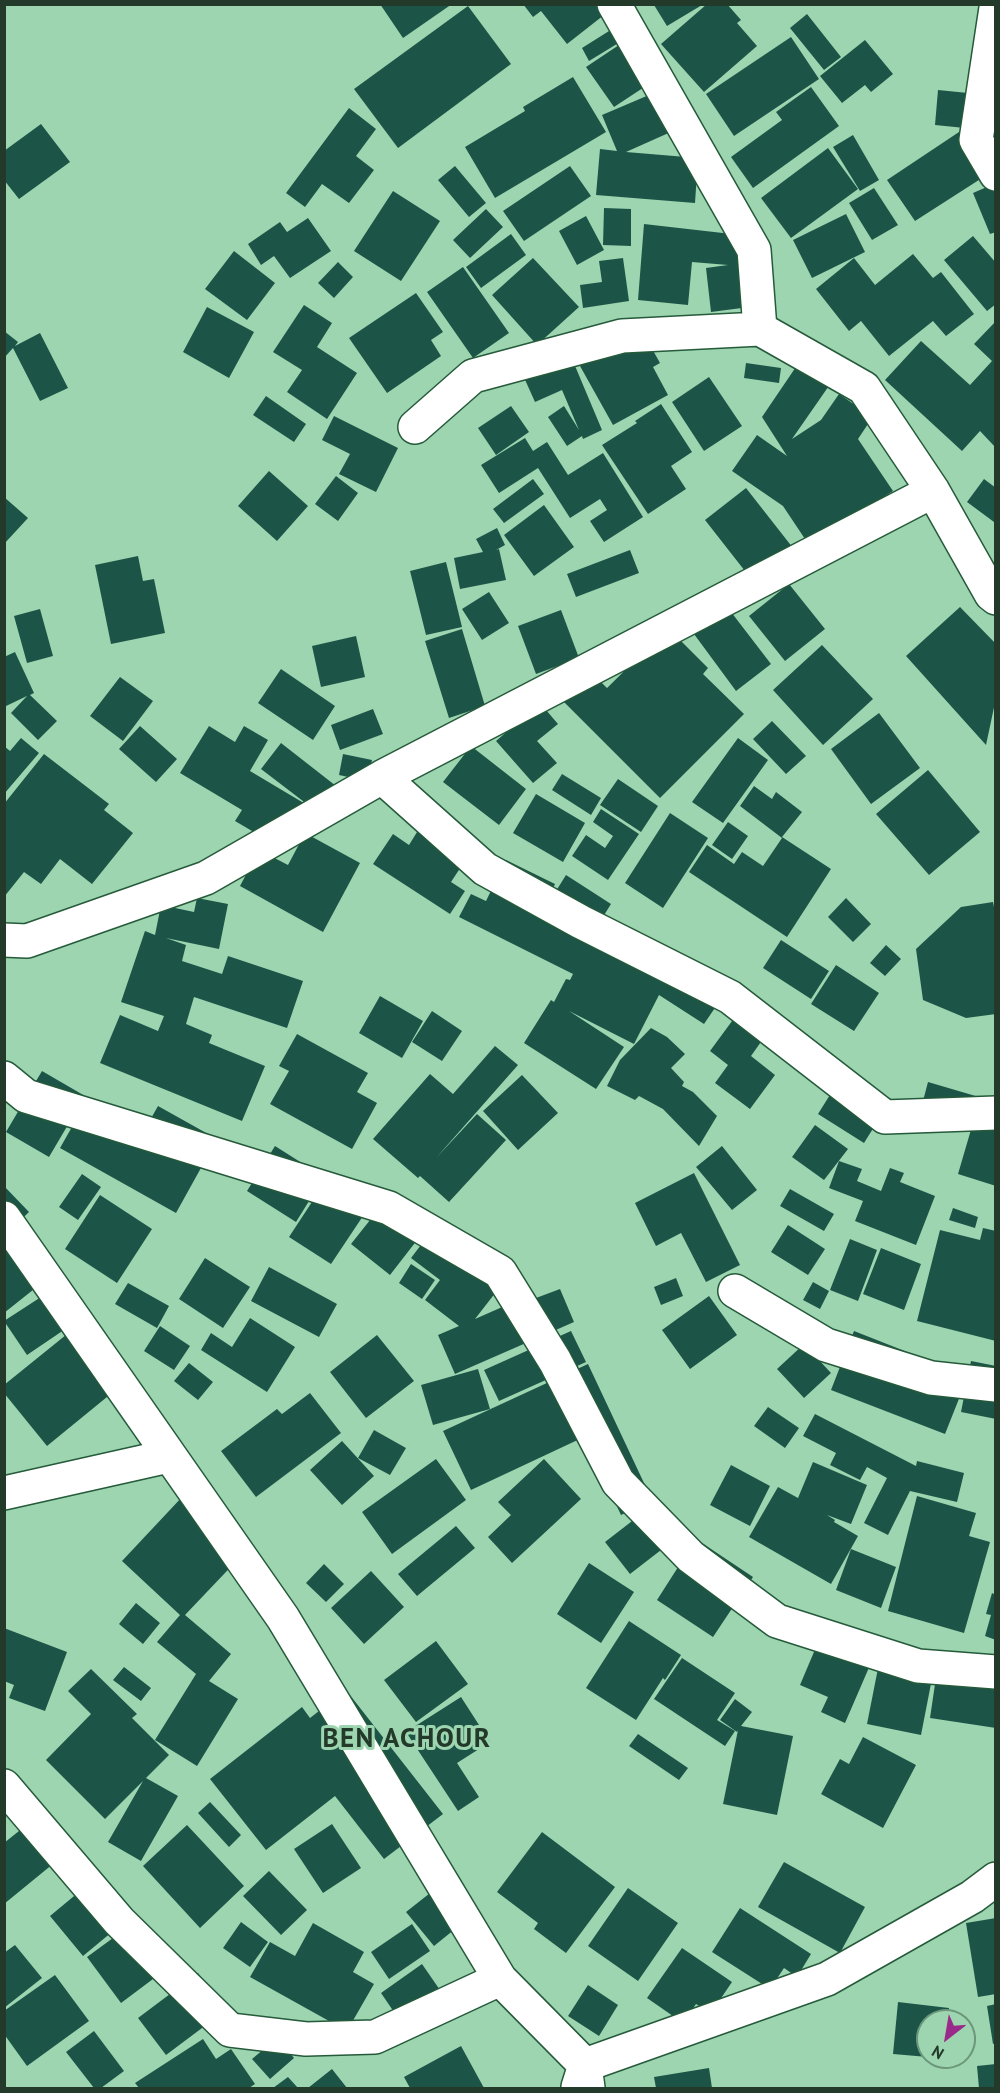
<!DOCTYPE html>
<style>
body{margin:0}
#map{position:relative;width:1000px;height:2093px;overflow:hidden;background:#9dd5b0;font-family:"PT Sans",sans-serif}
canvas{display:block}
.frame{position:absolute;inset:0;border:6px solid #233a2b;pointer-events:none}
.north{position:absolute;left:916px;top:2009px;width:60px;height:60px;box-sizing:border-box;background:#9dd5b0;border:2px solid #6c977b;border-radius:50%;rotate:211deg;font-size:16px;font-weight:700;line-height:24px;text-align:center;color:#233a2b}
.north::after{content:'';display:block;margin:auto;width:21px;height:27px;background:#9a2a89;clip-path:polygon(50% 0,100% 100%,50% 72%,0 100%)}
</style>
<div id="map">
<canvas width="1000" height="2093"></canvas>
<div class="frame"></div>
<div class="north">N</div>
</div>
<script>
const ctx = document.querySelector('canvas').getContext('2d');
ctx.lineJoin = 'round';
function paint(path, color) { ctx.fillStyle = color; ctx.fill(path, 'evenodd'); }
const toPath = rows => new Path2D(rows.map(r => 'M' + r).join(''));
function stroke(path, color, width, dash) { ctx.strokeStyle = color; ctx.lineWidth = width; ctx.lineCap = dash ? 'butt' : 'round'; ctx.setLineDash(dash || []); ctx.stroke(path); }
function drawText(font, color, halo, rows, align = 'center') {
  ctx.font = font + ' "PT Sans",sans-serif'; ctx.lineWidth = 6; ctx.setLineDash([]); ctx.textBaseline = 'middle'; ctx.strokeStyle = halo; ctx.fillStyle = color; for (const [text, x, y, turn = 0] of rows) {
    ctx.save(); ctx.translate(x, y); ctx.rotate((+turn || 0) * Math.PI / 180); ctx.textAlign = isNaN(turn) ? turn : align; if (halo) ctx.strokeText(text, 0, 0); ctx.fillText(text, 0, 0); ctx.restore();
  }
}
paint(toPath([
 [380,4,452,4,403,38],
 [523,4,618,4,567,44,541,11,533,17],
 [707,4,727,4,741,20,737,23,757,46,704,92,661,44],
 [654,5,702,5,667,26],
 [468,6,511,64,398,148,354,89],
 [807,14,841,57,824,70,790,28],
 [617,26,625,39,589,61,582,48],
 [791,37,819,79,734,136,706,94],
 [628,39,655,80,614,107,586,67],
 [865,40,893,74,871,92,865,85,842,103,820,76],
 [573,77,606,132,495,198,465,147,525,111,523,107],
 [811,87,839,126,753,188,731,157,782,120,776,112],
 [938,90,968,93,985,130,996,169,915,221,887,180,965,128,935,125],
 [656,92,673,131,626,152,698,158,695,203,596,195,600,149,617,151,602,115],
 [349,108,376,129,356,156,374,170,349,203,322,184,305,207,286,193],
 [41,124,70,162,19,199,4,180,4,151],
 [853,135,879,180,860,191,833,147],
 [828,148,858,189,791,238,761,198],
 [455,166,486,203,469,217,438,180],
 [570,166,591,196,524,241,503,211],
 [996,183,996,232,990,234,973,193],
 [874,188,898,225,872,240,849,203],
 [393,191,440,221,401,281,354,251],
 [604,208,631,209,631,246,603,245],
 [486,209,503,227,470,258,453,240],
 [846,214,865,252,812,278,793,240],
 [586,216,604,250,577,265,559,231],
 [308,218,331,251,290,278,274,256,261,265,248,244,280,222,287,232],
 [644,224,749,236,765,305,711,312,706,268,728,265,692,262,688,305,638,300],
 [511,234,526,255,481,288,466,267],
 [973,236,996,263,996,304,987,311,944,260],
 [234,251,275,283,247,320,205,289],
 [913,254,933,278,941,272,974,314,946,336,933,321,889,356,861,321,849,331,816,289,854,258,875,285],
 [533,258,579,307,537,345,492,295],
 [623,258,629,301,583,308,580,285,602,282,599,261],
 [338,262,353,277,334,298,318,283],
 [463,267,509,333,473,358,427,292],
 [416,293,443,332,431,340,441,356,387,393,349,338],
 [304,305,332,323,317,347,357,373,327,419,287,392,302,370,273,352],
 [207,307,254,332,229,378,183,352],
 [996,321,996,448,980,431,962,451,885,380,921,341,970,385,992,361,974,344],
 [641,329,660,363,653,367,668,395,613,425,580,366],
 [4,331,18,342,15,346,40,333,68,388,40,401,13,348,4,358],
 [570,354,602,430,583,439,582,436,567,446,548,417,564,406,579,430,562,390,535,402,522,373],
 [802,358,833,380,792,439,821,420,839,394,855,405,868,424,858,439,893,491,809,545,783,506,732,471,757,435,787,456,762,417],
 [746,363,781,368,779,383,744,378],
 [709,377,742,426,704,451,672,402],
 [266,396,306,424,294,442,253,415],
 [661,404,692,452,671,466,686,489,648,514,602,445,637,423,635,421],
 [511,406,529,432,496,455,478,428],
 [334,416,398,448,376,492,339,474,350,454,322,440],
 [525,438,533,451,547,442,568,475,603,453,643,517,604,542,590,521,607,510,600,499,570,518,538,468,499,493,481,465],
 [269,471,308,506,277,541,238,506],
 [336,476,358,493,338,521,315,504],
 [533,479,544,494,504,523,493,509],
 [984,479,996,488,996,520,994,522,967,502],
 [746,488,793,548,752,580,705,520],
 [4,497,28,518,4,544],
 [544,505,574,547,534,576,504,535],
 [497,528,505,545,496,550,499,549,506,580,460,589,454,558,483,552,476,539],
 [630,550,639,573,576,597,567,574],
 [138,556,143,581,154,579,165,633,111,644,95,565],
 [446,562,462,627,426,635,410,571],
 [789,584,825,629,785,661,749,616],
 [489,592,509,623,482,640,462,609],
 [960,607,996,644,996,698,986,745,906,656],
 [728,608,771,664,736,691,694,634],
 [40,609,53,656,27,663,14,616],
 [561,610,579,658,536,674,518,626],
 [668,628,708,668,703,674,744,714,660,798,563,701,592,673,607,688],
 [462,629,485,706,449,718,425,641],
 [356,636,365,677,321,687,312,646],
 [822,645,873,699,823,745,773,690],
 [15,652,34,693,30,695,57,721,38,740,11,713,27,696,4,707,4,657],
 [281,669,335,706,313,740,258,703],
 [120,677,153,701,123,741,90,716],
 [540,703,558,724,537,741,557,763,533,783,496,741],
 [373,709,383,734,340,750,331,725],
 [879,713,920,768,871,804,831,749],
 [772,721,806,756,786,774,753,739],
 [140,726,177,759,156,782,119,749],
 [209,726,235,742,244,726,268,740,250,771,307,805,281,848,235,821,242,810,180,773],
 [21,738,39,753,4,794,4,746,10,751],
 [738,738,768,760,723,823,692,802],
 [281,743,336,786,316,811,261,769],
 [471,746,526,789,499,825,443,782],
 [44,754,109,804,104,810,133,833,92,884,60,859,41,884,24,872,4,897,4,804],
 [343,754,372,760,367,781,339,775],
 [928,770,980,832,929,875,876,814],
 [562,774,601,798,591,815,552,790],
 [618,779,658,806,641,832,600,805],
 [754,786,772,799,776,792,802,812,782,837,831,869,787,937,689,872,707,845,734,864,742,852,763,866,782,838,740,806],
 [536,794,585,823,563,862,513,833],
 [601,809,639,834,608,880,572,856,586,835,605,848,613,836,593,822],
 [670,813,708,838,663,908,625,883],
 [427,816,474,847,451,882,465,891,450,914,373,864,393,834,409,845],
 [728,822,748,836,732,859,712,845],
 [305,833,360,863,323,932,240,886,259,850,288,865],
 [506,860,555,884,548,899,723,996,704,1024,659,995,634,1044,569,1011,624,1047,596,1089,524,1043,551,1000,554,1002,566,979,570,980,573,974,459,917,471,894,486,901],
 [566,875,611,904,601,920,556,891],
 [197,898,228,904,219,949,166,938,186,945,182,961,222,974,228,956,303,981,287,1028,194,997,186,1024,212,1035,209,1043,265,1066,242,1121,100,1063,120,1015,158,1031,164,1016,121,1002,145,931,155,935,161,905,194,912],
 [846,898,871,924,853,942,828,917],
 [993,902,996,917,996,1014,966,1018,923,1000,916,949,961,907],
 [781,940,829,971,811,999,763,968],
 [886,945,901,959,885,976,870,963],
 [836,965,879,993,854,1031,811,1004],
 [380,996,423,1021,402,1058,359,1033],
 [432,1011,462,1031,442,1061,412,1042],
 [735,1017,763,1039,751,1056,775,1075,750,1109,715,1083,728,1065,710,1051],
 [651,1028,667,1037,685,1054,671,1068,684,1082,682,1086,693,1092,717,1116,699,1146,663,1109,639,1096,635,1100,607,1086,620,1060],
 [297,1034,368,1073,357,1092,377,1103,352,1149,270,1104,289,1071,279,1066],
 [495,1046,518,1065,436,1158,477,1114,506,1140,449,1202,420,1176,418,1178,373,1139,430,1074,453,1094],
 [42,1071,85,1096,49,1157,6,1132],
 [522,1075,558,1113,518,1150,483,1111],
 [838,1082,884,1111,864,1143,818,1114],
 [928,1082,996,1102,996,1186,958,1174,975,1116,923,1101],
 [89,1097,145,1129,158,1106,217,1139,176,1213,60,1148],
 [815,1125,848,1149,824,1180,792,1157],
 [275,1146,324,1177,296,1222,247,1191],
 [722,1146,757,1190,732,1210,696,1167],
 [839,1161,862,1169,857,1181,881,1191,890,1168,904,1173,900,1182,935,1196,916,1245,855,1221,863,1201,829,1188],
 [694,1173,740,1265,706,1282,681,1233,656,1246,635,1203],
 [82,1174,101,1187,78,1220,59,1207],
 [329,1176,371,1204,331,1264,289,1237],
 [4,1186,29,1212,4,1236],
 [790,1189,834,1214,824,1231,780,1206],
 [100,1195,152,1229,117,1283,65,1249],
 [382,1205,421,1235,390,1275,351,1244],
 [953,1208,978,1217,975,1228,949,1220],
 [440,1220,510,1274,475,1319,534,1293,536,1298,560,1289,574,1322,455,1374,438,1335,459,1326,425,1300,440,1280,411,1258],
 [788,1225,825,1249,808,1275,771,1252],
 [983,1228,996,1231,996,1341,917,1321,940,1230,980,1240],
 [30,1234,58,1270,4,1313,4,1254],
 [850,1239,877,1250,858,1301,830,1290],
 [881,1248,921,1264,904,1310,863,1294],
 [205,1258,250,1287,223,1328,179,1299],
 [411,1264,435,1280,422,1299,399,1283],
 [269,1267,337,1304,319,1337,251,1301],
 [676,1278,683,1296,661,1305,654,1287],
 [813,1282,829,1291,820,1309,803,1300],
 [128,1283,169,1306,157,1328,115,1304],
 [61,1284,83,1317,27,1355,4,1321],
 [709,1296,737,1335,690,1369,662,1330],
 [250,1318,295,1347,267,1392,201,1350,211,1333,232,1347],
 [82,1322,129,1379,47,1446,4,1393,4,1385],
 [160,1326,190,1346,174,1370,144,1351],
 [571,1331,586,1362,499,1401,484,1370],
 [854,1331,968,1376,945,1434,831,1390],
 [377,1335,414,1381,366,1418,330,1372],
 [804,1344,831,1373,804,1398,777,1369],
 [971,1361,996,1366,996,1419,961,1412],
 [189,1363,213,1382,198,1400,174,1381],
 [588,1364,652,1500,621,1515,584,1437,471,1490,443,1431],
 [478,1369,490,1409,433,1425,421,1385],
 [310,1393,341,1433,256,1497,221,1451,277,1409,282,1414],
 [768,1407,799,1428,785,1448,754,1426],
 [815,1414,916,1466,917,1461,964,1473,957,1502,910,1491,888,1535,864,1523,887,1478,867,1467,860,1480,830,1465,836,1453,803,1436],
 [374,1430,406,1448,390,1475,358,1458],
 [342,1441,374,1476,342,1505,310,1470],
 [436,1459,466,1500,392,1554,362,1512],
 [544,1459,581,1499,512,1563,488,1537,511,1515,498,1502],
 [813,1462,867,1485,851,1524,827,1515,835,1520,834,1522,858,1536,831,1584,749,1537,778,1487,798,1498],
 [731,1465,770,1486,750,1526,710,1505],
 [183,1496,244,1553,185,1615,231,1654,209,1681,238,1699,197,1766,155,1740,196,1674,157,1642,180,1615,122,1561],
 [917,1496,976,1513,969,1536,990,1542,964,1633,888,1611],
 [658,1501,683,1533,630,1574,605,1542],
 [456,1526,475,1548,417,1596,398,1574],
 [696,1539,753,1577,713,1637,657,1600],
 [851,1549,896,1567,881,1608,836,1590],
 [589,1563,634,1592,601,1643,557,1614],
 [324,1564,344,1584,326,1602,306,1583],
 [371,1571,404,1607,364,1644,331,1608],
 [992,1593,996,1595,996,1640,985,1636,991,1615,986,1614],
 [136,1603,160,1623,143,1644,119,1624],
 [629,1621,681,1655,665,1680,663,1678,636,1720,586,1688],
 [4,1628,67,1652,45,1711,9,1698,14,1685,4,1681],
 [822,1633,874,1656,845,1723,821,1712,828,1697,800,1685],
 [436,1641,468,1684,416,1722,384,1680],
 [882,1648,936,1658,921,1735,867,1724],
 [939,1657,996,1665,996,1728,930,1718],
 [682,1658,735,1693,717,1720,735,1731,725,1746,654,1699],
 [124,1667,151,1688,141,1701,113,1680],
 [91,1669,137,1714,132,1718,169,1755,146,1778,178,1796,141,1861,108,1842,143,1781,105,1819,46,1760,91,1714,68,1691],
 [346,1690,443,1814,384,1859,335,1796,266,1850,210,1779,302,1707,310,1718],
 [461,1697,490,1742,457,1763,479,1797,458,1811,406,1732],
 [735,1699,752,1712,741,1726,793,1736,777,1815,723,1804,738,1730,737,1732,720,1720],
 [638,1734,688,1768,679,1780,629,1746],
 [863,1737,916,1765,883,1828,821,1794,840,1759,849,1764],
 [210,1802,241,1835,229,1847,198,1813],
 [29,1823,59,1859,4,1904,4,1843],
 [332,1824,361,1868,323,1893,294,1849],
 [187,1825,244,1886,200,1928,143,1866],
 [542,1832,615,1887,566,1953,534,1929,538,1923,497,1892],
 [784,1862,865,1907,840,1953,758,1907],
 [269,1871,307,1910,281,1935,243,1896],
 [97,1877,130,1917,83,1956,50,1916],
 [444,1882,471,1916,434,1946,406,1912],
 [628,1888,678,1923,638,1981,588,1946],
 [740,1908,811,1954,797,1977,784,1968,770,1989,712,1952],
 [996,1918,996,1994,978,1997,966,1923],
 [139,1919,173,1964,121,2003,87,1957],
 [241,1922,268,1942,250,1967,223,1948],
 [313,1923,364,1952,353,1972,374,1984,347,2031,250,1977,270,1942,295,1956],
 [412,1924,430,1951,389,1979,371,1952],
 [15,1945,42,1978,4,2008,4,1953],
 [682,1948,732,1982,711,2013,696,2004,683,2023,647,1998],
 [422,1964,451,2006,409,2034,381,1993],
 [198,1973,226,2010,166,2055,138,2018],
 [55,1975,89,2021,27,2066,4,2034,4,2011],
 [588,1985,618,2005,599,2036,568,2016],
 [898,2002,949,2008,948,2021,928,2021,928,2057,893,2054],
 [996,2004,996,2043,993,2044,987,2006],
 [94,2031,124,2071,101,2088,94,2088,66,2052],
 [277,2038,294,2058,270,2079,252,2059],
 [203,2039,216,2059,231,2049,255,2084,249,2088,139,2088,135,2083],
 [461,2046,484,2088,410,2088,404,2077],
 [996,2064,996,2088,979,2088,977,2066],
 [709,2068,712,2088,656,2088,654,2077],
 [332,2069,347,2088,308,2088],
 [288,2077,298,2088,273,2088]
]), '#1c5548');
const minor = toPath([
 [614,4,754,250,760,329],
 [996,8,976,140,996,174],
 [415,427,473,376,622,336,760,329,864,388,933,491,991,594,996,598],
 [382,777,485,869,581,922,730,997,885,1117,996,1113],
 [4,940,27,941,206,878,382,777,933,491],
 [4,1078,26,1096,389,1208,500,1272,555,1361,618,1482,691,1557,777,1621,918,1666,996,1672],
 [4,1218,283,1618,500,1979,585,2065,588,2088],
 [735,1291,826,1345,931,1378,996,1385],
 [4,1493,169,1456],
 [4,1786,119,1921,230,2030,306,2039,375,2037,500,1979],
 [578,2087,585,2065,827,1979,972,1897,996,1879]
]);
stroke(minor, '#255a3a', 36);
stroke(minor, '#fff', 33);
ctx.letterSpacing = '1.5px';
drawText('bold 27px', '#233a2b', '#9dd5b0', [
 ["BEN ACHOUR",407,1739]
]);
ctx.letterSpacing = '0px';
</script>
